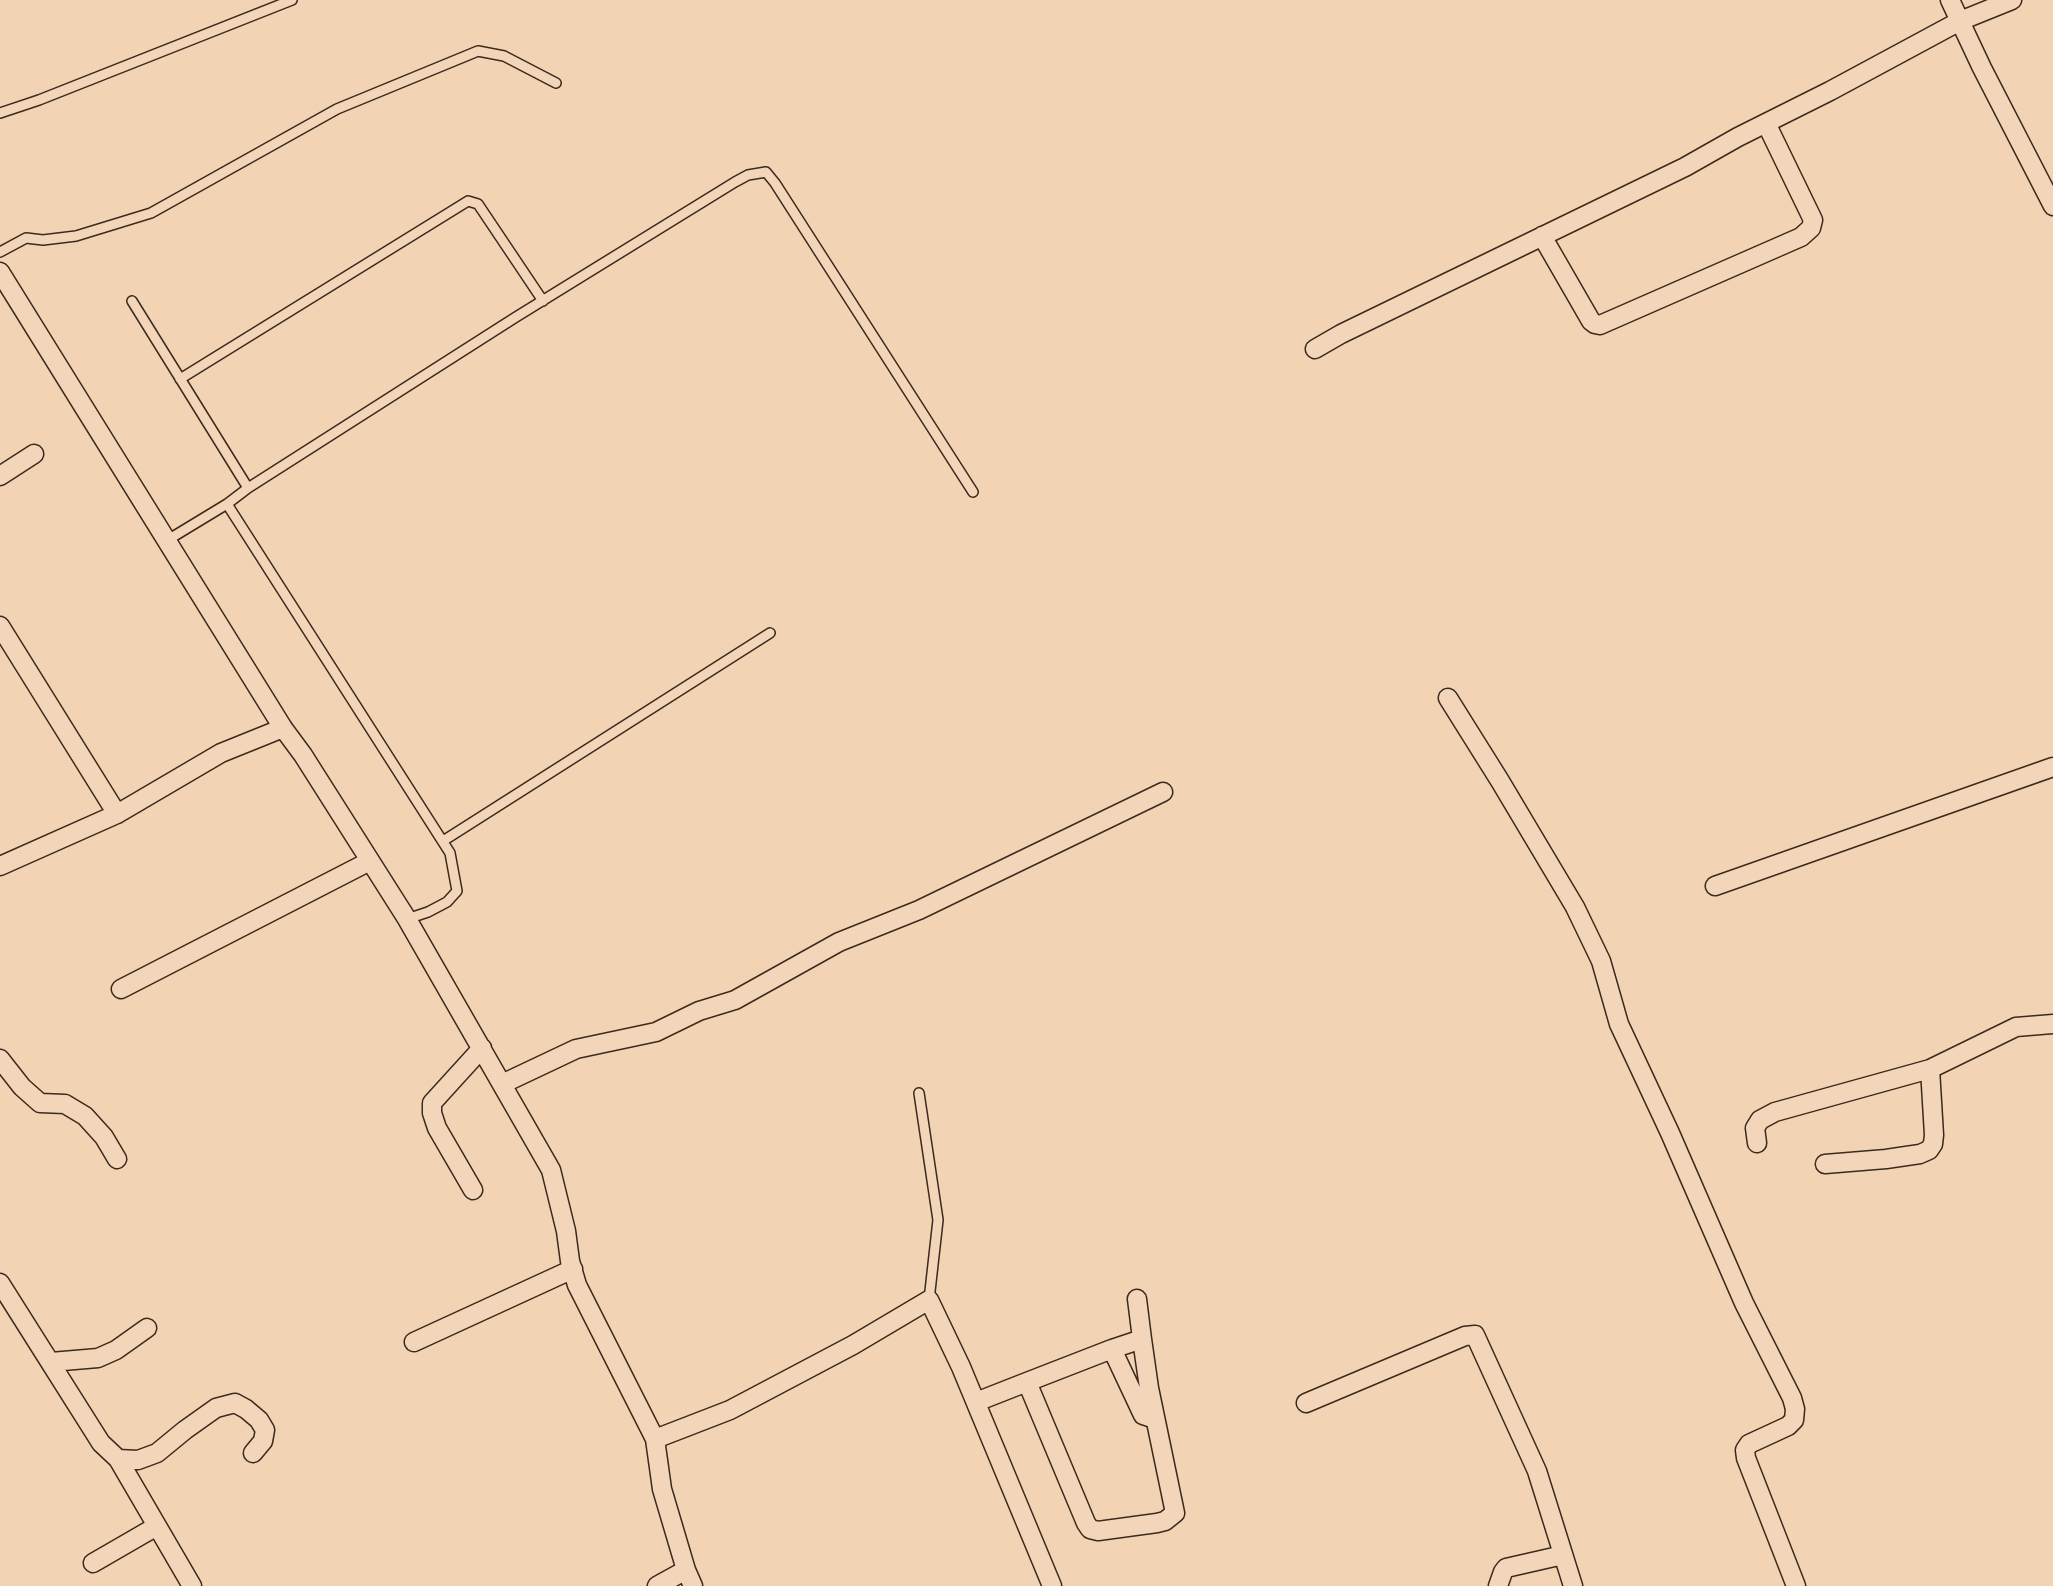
<!DOCTYPE html>
<style>
body{margin:0}
canvas{display:block;background:#f2d4b4}
</style>
<canvas width="2053" height="1586"></canvas>
<script>
const ctx = document.querySelector('canvas').getContext('2d');
ctx.lineJoin = 'round';
const toPath = rows => new Path2D(rows.map(r => 'M' + r).join(''));
function stroke(path, color, width, dash) { ctx.strokeStyle = color; ctx.lineWidth = width; ctx.lineCap = dash ? 'butt' : 'round'; ctx.setLineDash(dash || []); ctx.stroke(path); }
const service = toPath([
 [0,113,39,100,292,0],
 [0,252,26,238,43,240,76,236,151,213,337,109,478,51,504,56,556,83],
 [132,301,248,488],
 [180,379,468,201,478,204,543,301],
 [227,504,450,853,457,891,447,902,428,912,407,919],
 [166,541,227,504,248,488,516,317,735,182,748,175,766,172,775,183,973,492],
 [443,841,770,633],
 [919,1093,938,1220,929,1300]
]);
const minor = toPath([
 [1950,0,1982,68,2053,206],
 [1542,236,1591,321,1595,324,1600,325,1801,237,1811,228,1813,220,1766,123],
 [0,272,283,728,303,755,407,919,551,1170,566,1231,570,1261,577,1285,655,1439,662,1489,686,1570,693,1586],
 [1315,349,1341,334,1685,167,1738,137,1830,91,1960,21,2012,0],
 [0,476,34,454],
 [0,626,117,814],
 [1448,698,1500,781,1575,907,1601,961,1619,1024,1670,1133,1744,1303,1792,1398,1795,1409,1794,1420,1788,1426,1749,1444,1745,1450,1746,1458,1796,1586],
 [0,866,117,814,221,753,283,728],
 [1715,886,2053,767],
 [121,989,370,861],
 [0,1059,22,1087,40,1103,65,1104,85,1116,104,1137,117,1159],
 [502,1084,576,1049,656,1032,699,1011,735,1000,839,942,919,910,1163,792],
 [1757,1143,1755,1128,1760,1120,1775,1112,1930,1069],
 [1825,1164,1886,1159,1920,1154,1929,1150,1933,1144,1934,1135,1930,1069,2016,1027,2053,1024],
 [473,1190,437,1128,432,1113,432,1103,482,1048],
 [0,1283,101,1443,118,1459,138,1460,157,1453,185,1430,216,1408,235,1403,246,1409,259,1420,265,1430,263,1441,253,1453],
 [1137,1299,1142,1339],
 [414,1342,573,1269],
 [1112,1349,1143,1415,1155,1419],
 [51,1362,98,1358,116,1350,147,1328],
 [976,1402,1027,1382,1112,1349,1142,1339,1149,1388,1175,1513,1165,1521,1157,1523,1098,1531,1090,1529,1086,1523,1027,1382],
 [1306,1403,1465,1336,1475,1335,1537,1471,1573,1586],
 [655,1439,730,1410,853,1345,929,1300,961,1367,1052,1586],
 [118,1459,192,1586],
 [93,1563,157,1526],
 [657,1586,686,1570],
 [1498,1586,1503,1572,1506,1568,1563,1555]
]);
stroke(service, '#3b2a1e', 12);
stroke(minor, '#3b2a1e', 21);
stroke(service, '#f3d6b9', 9);
stroke(minor, '#f3d6b9', 18);
</script>
